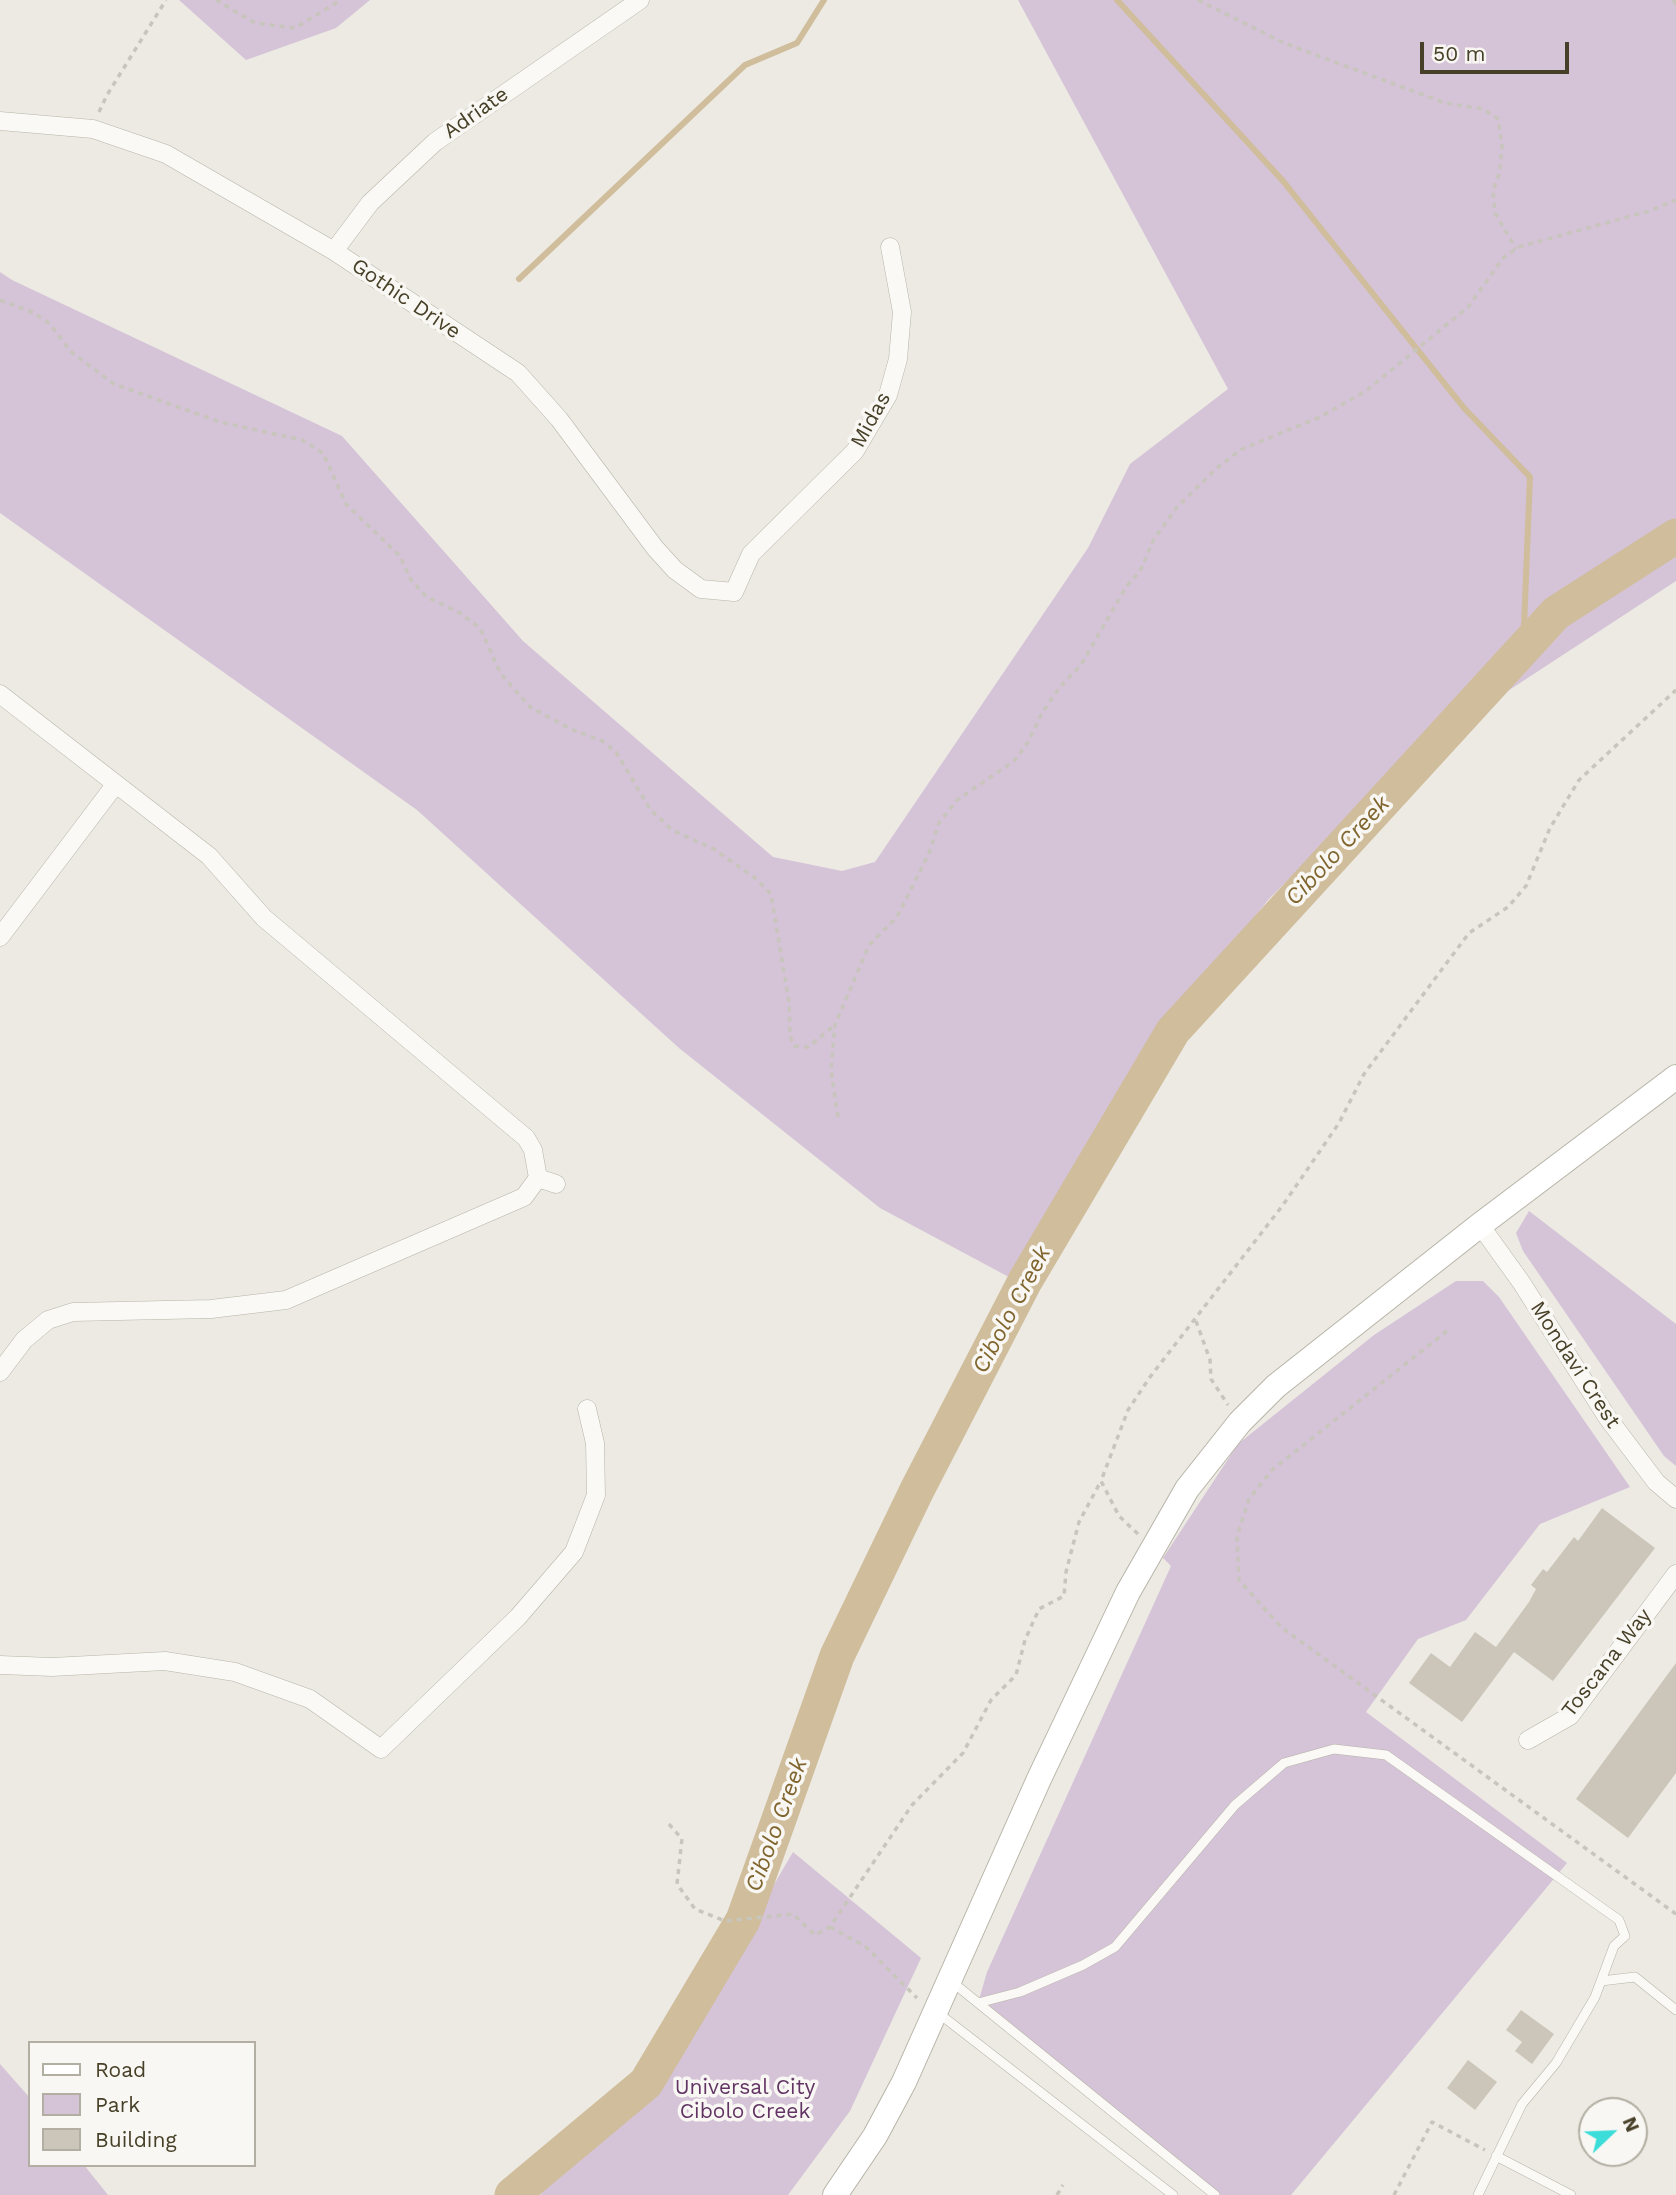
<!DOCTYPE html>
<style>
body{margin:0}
#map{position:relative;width:1676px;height:2195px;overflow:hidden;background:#eceae3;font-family:"Work Sans",sans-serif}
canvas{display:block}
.legend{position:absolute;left:28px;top:2041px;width:228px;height:126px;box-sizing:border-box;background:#f9f7f3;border:2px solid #b2aea2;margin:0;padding:9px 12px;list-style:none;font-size:21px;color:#474028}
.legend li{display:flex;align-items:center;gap:14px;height:35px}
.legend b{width:35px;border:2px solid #b2aea2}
.north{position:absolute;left:1578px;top:2097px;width:70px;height:70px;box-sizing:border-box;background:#f9f7f3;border:2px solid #b2aea2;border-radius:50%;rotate:67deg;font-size:19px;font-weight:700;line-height:28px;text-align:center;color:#474028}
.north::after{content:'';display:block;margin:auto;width:24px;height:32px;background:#3cddd9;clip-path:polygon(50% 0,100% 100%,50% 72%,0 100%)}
.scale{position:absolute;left:1420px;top:42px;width:149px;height:32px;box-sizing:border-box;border:4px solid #474028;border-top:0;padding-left:9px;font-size:21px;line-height:24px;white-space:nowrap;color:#474028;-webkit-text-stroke:5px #f9f7f3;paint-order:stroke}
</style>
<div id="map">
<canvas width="1676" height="2195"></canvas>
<ul class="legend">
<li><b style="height:9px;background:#fff"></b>Road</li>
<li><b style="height:19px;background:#d5c3d7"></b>Park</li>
<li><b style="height:19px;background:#cbc6b9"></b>Building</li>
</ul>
<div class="north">N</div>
<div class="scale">50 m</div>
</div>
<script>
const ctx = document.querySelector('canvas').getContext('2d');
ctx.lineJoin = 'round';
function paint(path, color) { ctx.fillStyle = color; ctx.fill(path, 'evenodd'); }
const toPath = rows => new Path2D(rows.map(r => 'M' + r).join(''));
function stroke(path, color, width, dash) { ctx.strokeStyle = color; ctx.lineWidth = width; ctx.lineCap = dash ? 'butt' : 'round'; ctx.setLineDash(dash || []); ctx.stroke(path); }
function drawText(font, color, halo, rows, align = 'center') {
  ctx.font = font + ' "Work Sans",sans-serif'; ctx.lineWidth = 7; ctx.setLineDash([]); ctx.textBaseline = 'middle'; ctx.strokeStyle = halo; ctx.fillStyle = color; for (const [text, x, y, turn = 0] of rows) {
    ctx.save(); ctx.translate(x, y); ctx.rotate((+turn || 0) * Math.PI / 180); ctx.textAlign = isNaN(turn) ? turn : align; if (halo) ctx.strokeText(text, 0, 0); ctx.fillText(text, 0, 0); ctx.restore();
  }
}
paint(toPath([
 [179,0,370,0,336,28,246,60],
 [1018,0,1676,0,1676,581,1419,749,1268,900,1152,1046,1050,1215,1022,1284,880,1208,679,1048,417,810,0,513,0,272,12,280,342,436,523,641,773,857,842,871,875,862,1088,548,1130,464,1228,389],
 [1529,1211,1676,1324,1676,1466,1664,1456,1523,1251,1516,1233],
 [1456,1281,1483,1281,1499,1297,1630,1487,1540,1524,1466,1620,1418,1639,1366,1712,1567,1863,1291,2195,1215,2195,978,2003,987,1972,1171,1566,1163,1558,1238,1444,1374,1335],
 [793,1852,921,1958,850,2111,788,2195,540,2195,698,2015],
 [0,2064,30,2098,30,2165,84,2165,108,2195,0,2195]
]), '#d5c3d7');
stroke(toPath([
 [1117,0,1283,181,1464,408,1530,477,1523,651],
 [519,279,745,65,797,43,824,0]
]), '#d0bd9b', 6);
stroke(toPath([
 [512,2195,646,2083,743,1920,837,1656,917,1490,1025,1281,1173,1031,1556,613,1676,536]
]), '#d0bd9b', 35);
paint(toPath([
 [1602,1508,1655,1548,1553,1681,1514,1652,1462,1722,1409,1683,1431,1653,1450,1667,1475,1632,1496,1647,1529,1602,1536,1589,1531,1585,1543,1569,1547,1572,1574,1537,1578,1541],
 [1676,1663,1676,1773,1628,1838,1576,1799],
 [1521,2010,1554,2034,1532,2064,1515,2051,1522,2042,1506,2030],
 [1468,2060,1497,2082,1475,2110,1447,2088]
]), '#cbc6b9');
const lane = toPath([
 [951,1981,1215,2195],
 [1601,1981,1635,1977,1676,2010],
 [978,2003,1020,1992,1083,1965,1115,1947,1235,1805,1284,1763,1334,1749,1386,1755,1619,1920,1625,1936,1614,1946,1595,1997,1556,2063,1522,2104,1478,2195],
 [937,2012,1173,2195],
 [1496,2156,1571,2195]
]);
const street = toPath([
 [0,121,93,129,166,154,334,251,518,373,559,419,655,548,675,570,701,589,734,592,751,554,855,451,888,395,898,359,902,312,890,247],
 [334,251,370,203,435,142,640,0],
 [0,694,209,856,264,918,526,1138,533,1150,538,1178,524,1197,286,1300,211,1309,73,1312,48,1320,24,1340,0,1372],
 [0,937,115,785],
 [538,1178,556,1184],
 [1480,1225,1521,1282,1607,1417,1656,1482,1676,1499],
 [0,1665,52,1667,165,1661,235,1672,310,1699,381,1749,518,1617,574,1552,596,1495,595,1443,587,1409],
 [1528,1740,1570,1716,1676,1574]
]);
const secondary = toPath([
 [835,2195,875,2136,904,2082,1039,1779,1128,1592,1187,1489,1240,1422,1276,1386,1480,1225,1676,1077]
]);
stroke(lane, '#b7b4a7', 10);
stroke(street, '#b7b4a7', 19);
stroke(secondary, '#b7b4a7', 26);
stroke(toPath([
 [216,0,255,23,295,28,341,0],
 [1198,0,1284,43,1445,103,1483,109,1498,119,1502,145,1500,171,1493,191,1495,213,1516,249],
 [1673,0,1676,4],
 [99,112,107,95,166,0],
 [0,300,34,313,50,324,70,351,114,384,220,422,302,440,323,453,346,504,400,556,411,580,427,597,460,613,480,628,501,674,530,707,571,729,602,741,616,752,650,809,672,830,714,849,755,878,771,894,789,1002,790,1036,794,1046,808,1047,835,1025],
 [838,1117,831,1070,835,1025,869,945,897,917,929,853,939,823,957,800,1014,761,1028,742,1042,713,1059,688,1081,665,1126,587,1140,571,1154,539,1177,507,1218,467,1242,449,1320,417,1366,391,1468,307,1504,257,1519,247,1649,211,1676,200],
 [1196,1321,1210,1360,1211,1379,1228,1405],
 [1447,1331,1272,1470,1249,1499,1237,1536,1239,1580,1281,1627,1676,1914],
 [1138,1534,1119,1516,1101,1481,1128,1410,1150,1377,1283,1205,1339,1123,1364,1074,1469,933,1508,907,1526,886,1550,828,1579,780,1676,690],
 [669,1824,682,1839,677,1884,695,1909,725,1921,793,1914,815,1935,830,1927,912,1805,963,1753,991,1700,1016,1675,1025,1640,1039,1609,1064,1596,1066,1572,1079,1522,1101,1481],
 [830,1927,865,1946,917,1998],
 [1057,2195,1063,2185],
 [1394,2195,1432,2122,1485,2150]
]), '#c8c5bc', 3.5, [5, 5]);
stroke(lane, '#faf9f6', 9);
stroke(street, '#faf9f6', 18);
stroke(secondary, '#fff', 24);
drawText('21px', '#474028', '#f9f7f3', [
 ["Adriate",476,113,-35],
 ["Gothic Drive",406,299,34],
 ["Midas",871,420,-61],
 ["Mondavi Crest",1575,1365,57],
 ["Toscana Way",1607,1663,-52]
]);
drawText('21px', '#613464', '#f9f7f3', [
 ["Universal City",745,2088],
 ["Cibolo Creek",745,2112]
]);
drawText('italic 23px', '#80662e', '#f9f7f3', [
 ["Cibolo Creek",1338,851,-47],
 ["Cibolo Creek",1012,1310,-62],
 ["Cibolo Creek",777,1825,-70]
]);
</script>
